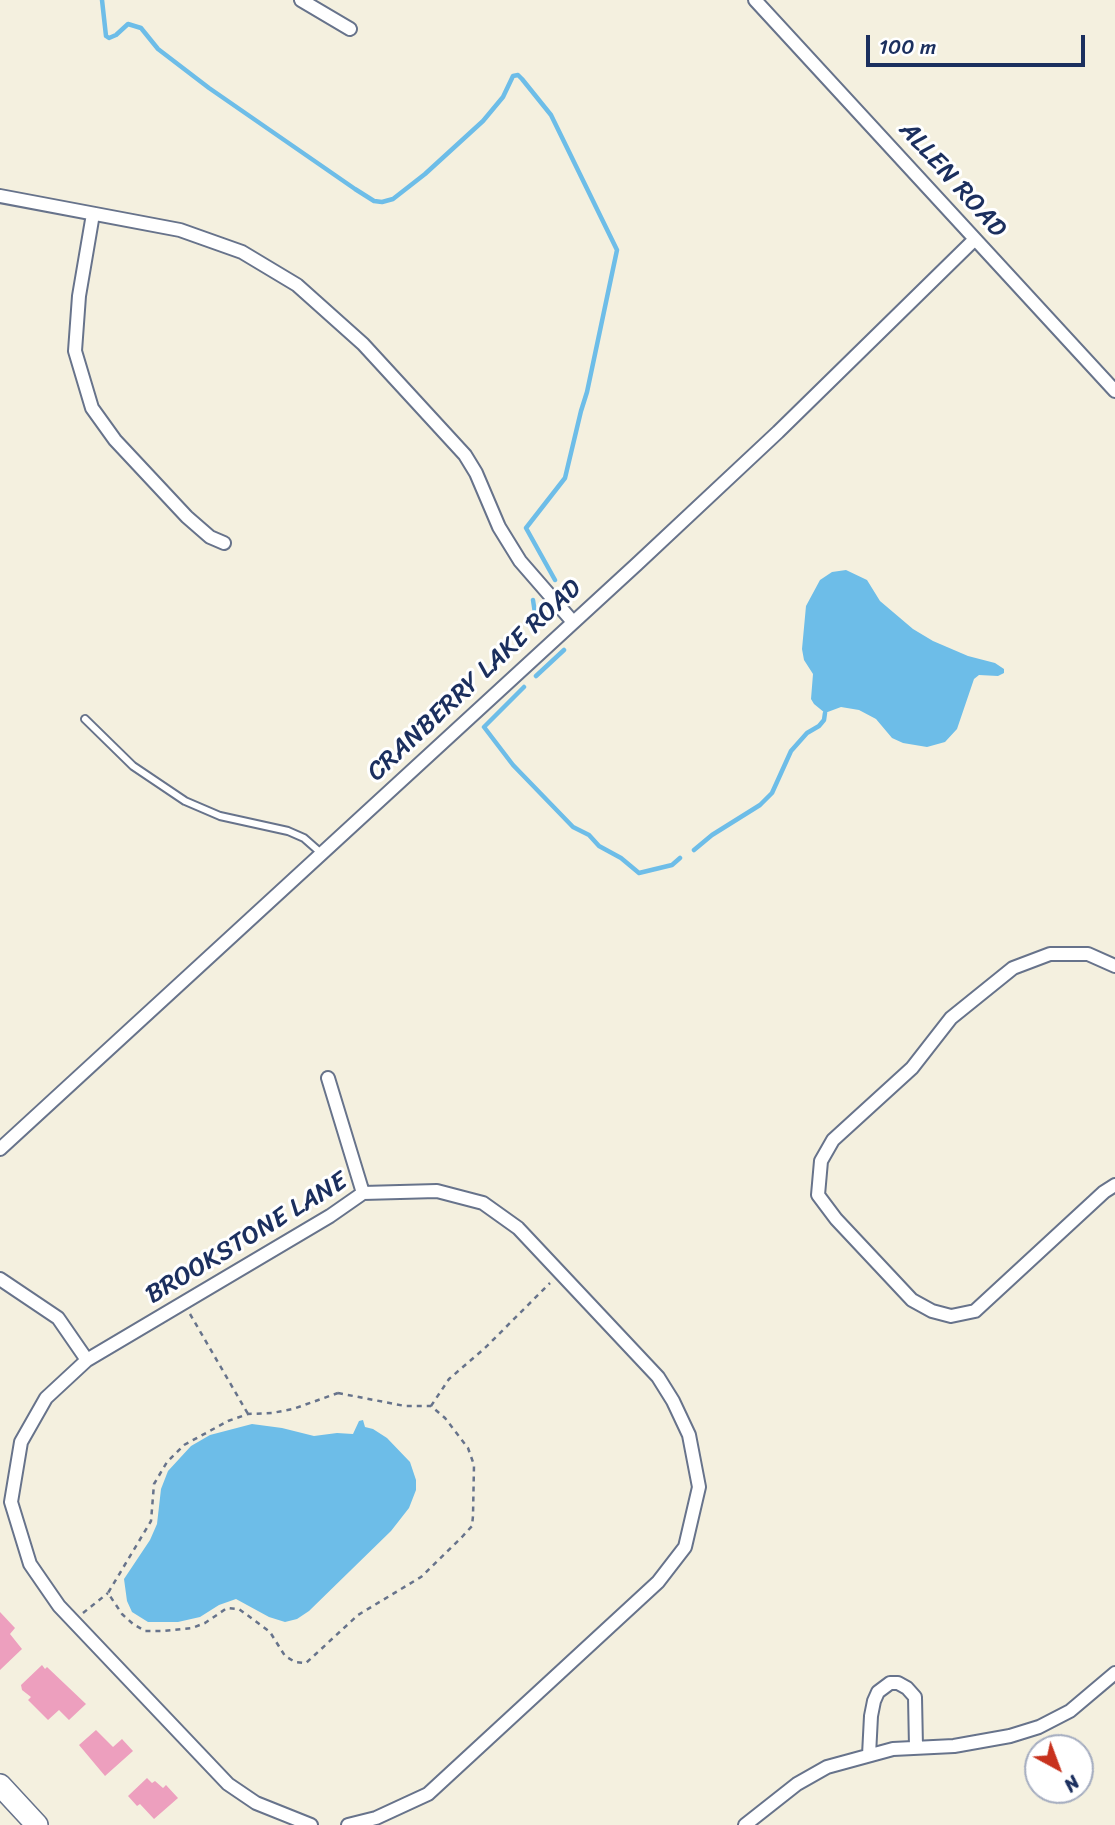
<!DOCTYPE html>
<style>
body{margin:0}
#map{position:relative;width:1115px;height:1825px;overflow:hidden;background:#f4f0df;font-family:Sriracha,sans-serif}
canvas{display:block}
.north{position:absolute;left:1024px;top:1734px;width:70px;height:70px;box-sizing:border-box;background:#fff;border:2px solid #a4acbf;border-radius:50%;rotate:139deg;font-size:19px;font-weight:700;line-height:28px;text-align:center;color:#1b2f5e}
.north::after{content:'';display:block;margin:auto;width:24px;height:32px;background:#c8321e;clip-path:polygon(50% 0,100% 100%,50% 72%,0 100%)}
.scale{position:absolute;left:866px;top:35px;width:219px;height:32px;box-sizing:border-box;border:4px solid #1b2f5e;border-top:0;padding-left:9px;font-size:21px;line-height:24px;white-space:nowrap;color:#1b2f5e;-webkit-text-stroke:5px #fff;paint-order:stroke}
</style>
<div id="map">
<canvas width="1115" height="1825"></canvas>
<div class="north">N</div>
<div class="scale">100 m</div>
</div>
<script>
const ctx = document.querySelector('canvas').getContext('2d');
ctx.lineJoin = 'round';
function paint(path, color) { ctx.fillStyle = color; ctx.fill(path, 'evenodd'); }
const toPath = rows => new Path2D(rows.map(r => 'M' + r).join(''));
function stroke(path, color, width, dash) { ctx.strokeStyle = color; ctx.lineWidth = width; ctx.lineCap = dash ? 'butt' : 'round'; ctx.setLineDash(dash || []); ctx.stroke(path); }
function drawText(font, color, halo, rows, align = 'center') {
  ctx.font = font + ' Sriracha,sans-serif'; ctx.lineWidth = 6; ctx.setLineDash([]); ctx.textBaseline = 'middle'; ctx.strokeStyle = halo; ctx.fillStyle = color; for (const [text, x, y, turn = 0] of rows) {
    ctx.save(); ctx.translate(x, y); ctx.rotate((+turn || 0) * Math.PI / 180); ctx.textAlign = isNaN(turn) ? turn : align; if (halo) ctx.strokeText(text, 0, 0); ctx.fillText(text, 0, 0); ctx.restore();
  }
}
paint(toPath([
 [846,570,867,580,880,601,913,629,933,641,968,656,995,663,1004,669,1004,673,998,676,979,675,974,679,957,729,945,742,927,747,903,743,892,738,876,719,859,710,841,707,825,713,814,704,811,699,813,674,804,660,802,649,806,606,820,580,832,572],
 [363,1420,365,1427,373,1429,387,1438,410,1462,416,1480,416,1490,409,1508,391,1531,309,1611,297,1619,285,1622,269,1617,236,1599,219,1605,200,1617,178,1622,148,1622,132,1612,127,1601,124,1579,150,1540,157,1524,161,1489,168,1471,191,1446,210,1435,252,1424,282,1428,314,1436,337,1433,353,1434,359,1421]
]), '#6dbde8');
stroke(toPath([
 [102,0,106,36,109,38,116,35,128,24,141,28,158,49,209,88,355,189,374,201,382,202,393,199,425,174,483,121,503,97,513,76,518,75,522,79,551,115,617,250,587,392,581,411,565,478,526,528,555,580],
 [533,600,536,620],
 [536,676,564,650],
 [524,687,484,727,513,765,573,827,589,835,599,846,621,858,639,873,672,865,680,858],
 [694,850,712,835,760,805,772,793,791,751,807,733,819,726,824,720,825,713]
]), '#6dbde8', 4.5);
paint(toPath([
 [0,1612,15,1628,10,1634,22,1649,0,1670],
 [42,1665,45,1669,47,1667,86,1704,69,1720,59,1710,48,1720,28,1700,31,1697,22,1690,21,1685],
 [96,1730,113,1747,122,1739,133,1751,105,1776,79,1745],
 [147,1778,152,1783,155,1781,163,1788,166,1785,178,1798,154,1819,140,1804,137,1806,128,1796]
]), '#ed9fbe');
const lane = toPath([
 [85,719,133,766,185,801,220,816,288,831,304,838,321,853]
]);
const street = toPath([
 [301,0,350,29],
 [755,0,1115,391],
 [0,196,180,230,242,252,297,285,363,344,465,455,476,473,499,527,520,561,573,622],
 [93,214,79,296,75,351,92,408,115,440,187,517,210,537,224,543],
 [1115,966,1088,954,1050,954,1013,968,951,1018,912,1068,833,1140,821,1161,818,1195,836,1219,912,1300,932,1311,951,1316,975,1311,1104,1192,1115,1185],
 [328,1078,363,1193],
 [0,1149,637,564,778,432,974,240],
 [0,1279,58,1318,87,1360],
 [869,1755,871,1716,874,1701,878,1692,890,1683,898,1683,907,1688,915,1697,916,1747],
 [311,1825,256,1803,228,1784,59,1606,30,1564,11,1502,21,1442,46,1398,87,1360,330,1216,363,1193,437,1191,483,1203,518,1228,658,1377,673,1401,689,1435,699,1487,685,1547,658,1582,428,1794,376,1818,348,1825],
 [745,1825,797,1784,827,1767,893,1749,954,1746,1010,1736,1039,1727,1070,1711,1115,1673]
]);
const primary = toPath([
 [0,1785,37,1825]
]);
stroke(lane, '#67738b', 10);
stroke(street, '#67738b', 16);
stroke(primary, '#67738b', 24);
stroke(toPath([
 [190,1314,248,1414],
 [338,1393,405,1406,431,1406,445,1418,468,1448,474,1465,473,1516,472,1526,462,1537,421,1577,358,1615,306,1663,295,1662,285,1656,270,1632,239,1609,227,1608,205,1623,192,1628,163,1631,145,1631,133,1624,122,1614,108,1593,151,1521,154,1484,167,1462,184,1445,228,1421,248,1414,272,1413,293,1409,338,1393],
 [431,1406,449,1379,485,1348,550,1283],
 [83,1613,108,1593]
]), '#67738b', 2.5, [5, 5]);
stroke(lane, '#fff', 6);
stroke(street, '#fff', 12);
stroke(primary, '#fff', 21);
drawText('26px', '#1b2f5e', '#fff', [
 ["ALLEN ROAD",952,180,48],
 ["CRANBERRY LAKE ROAD",475,681,-43],
 ["BROOKSTONE LANE",247,1239,-31]
]);
</script>
